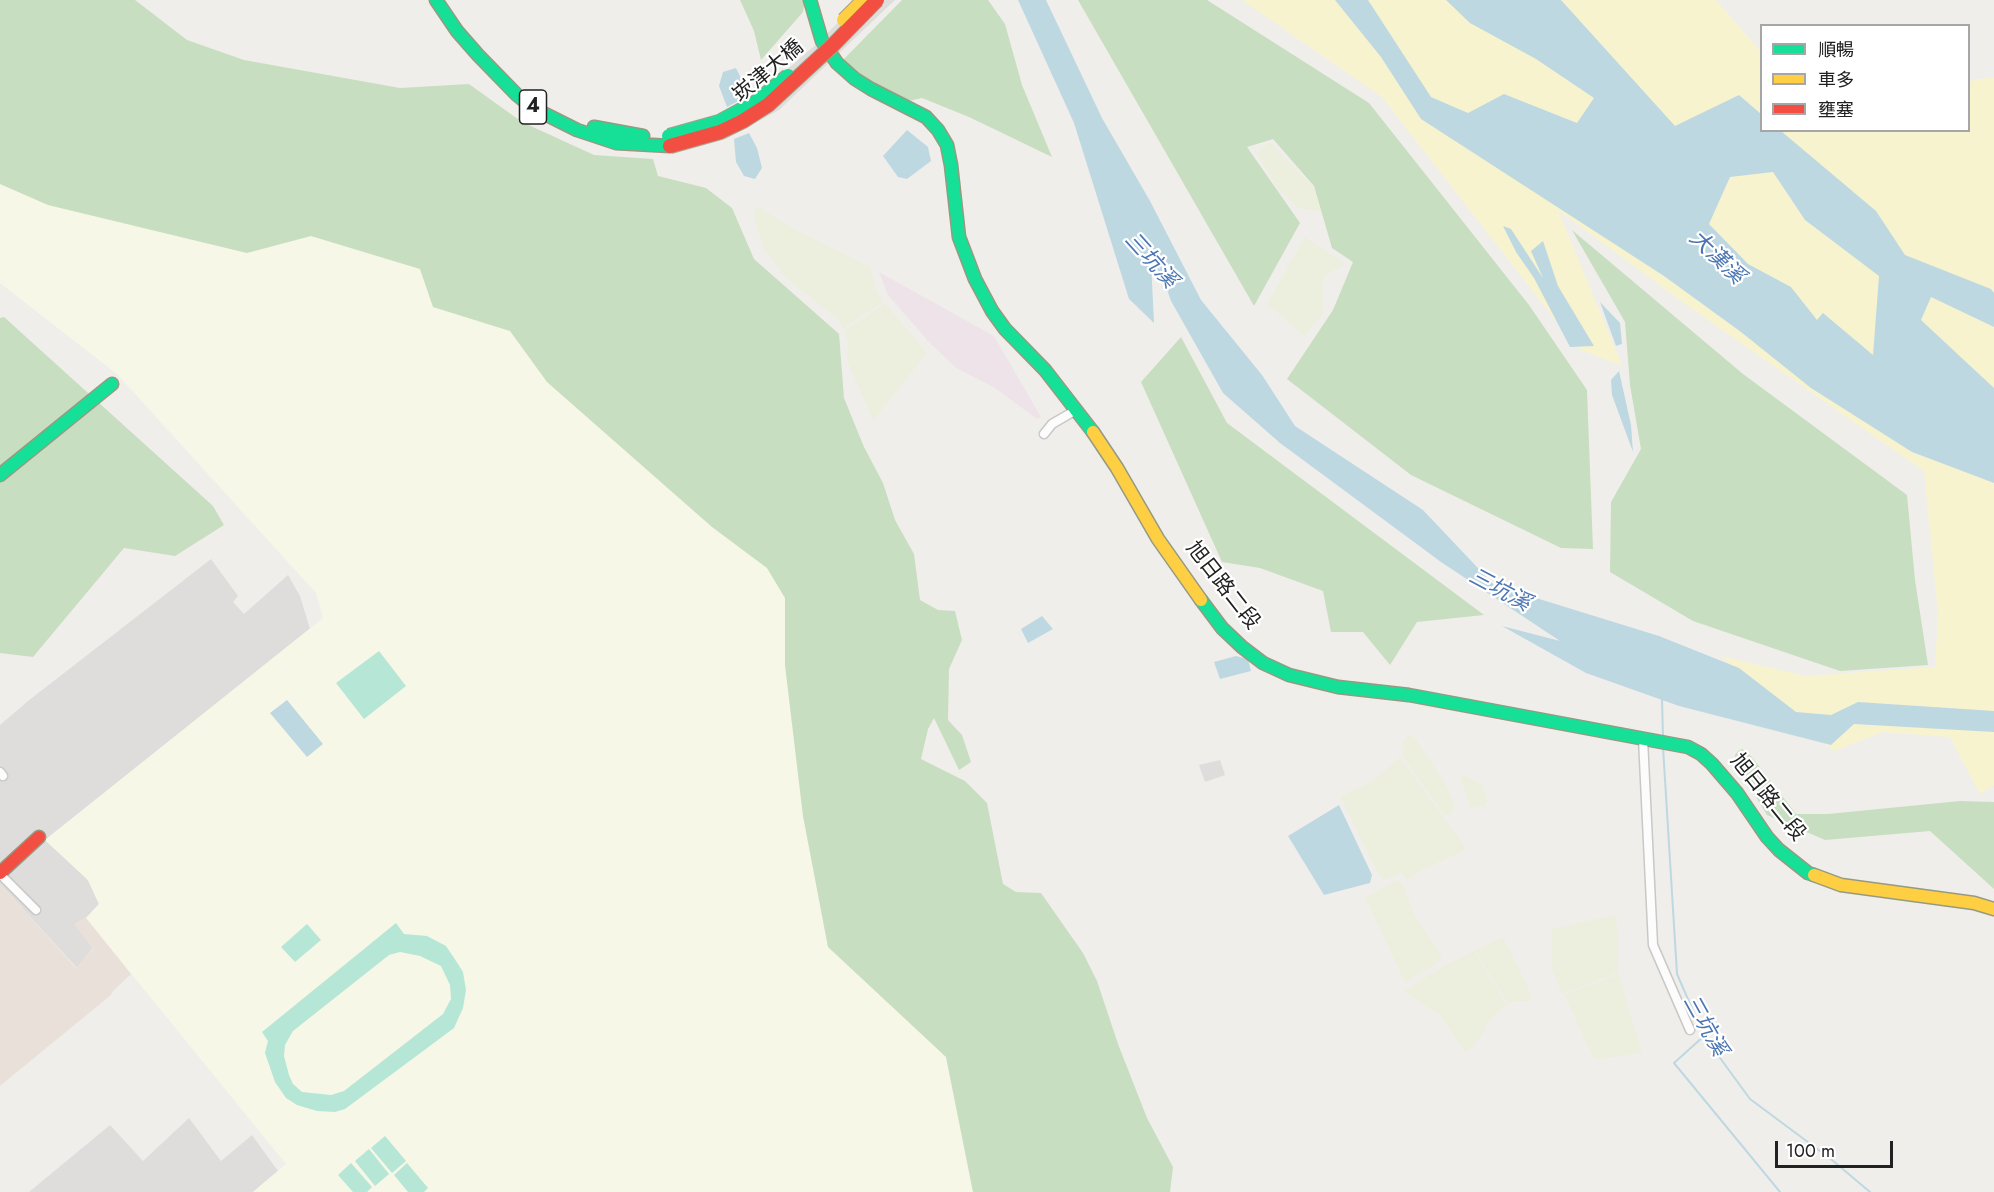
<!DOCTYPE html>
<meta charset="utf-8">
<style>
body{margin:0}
#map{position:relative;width:1994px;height:1192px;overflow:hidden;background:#f0eeea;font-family:Jost,"Noto Sans TC",sans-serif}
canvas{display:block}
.legend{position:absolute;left:1760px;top:24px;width:210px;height:108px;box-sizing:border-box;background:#fff;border:2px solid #a6a6a6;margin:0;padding:8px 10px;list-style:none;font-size:18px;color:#212121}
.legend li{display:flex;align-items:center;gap:12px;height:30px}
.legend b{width:30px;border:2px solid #a6a6a6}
.scale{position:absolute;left:1775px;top:1141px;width:118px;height:27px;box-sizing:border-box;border:3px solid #212121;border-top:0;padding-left:8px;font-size:18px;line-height:21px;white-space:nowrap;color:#212121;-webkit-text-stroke:4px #fff;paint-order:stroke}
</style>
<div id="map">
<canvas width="1994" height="1192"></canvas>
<ul class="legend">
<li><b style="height:8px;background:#16e098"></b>順暢</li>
<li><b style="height:8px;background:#ffcf43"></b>車多</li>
<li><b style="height:8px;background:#f24e42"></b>壅塞</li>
</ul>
<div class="scale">100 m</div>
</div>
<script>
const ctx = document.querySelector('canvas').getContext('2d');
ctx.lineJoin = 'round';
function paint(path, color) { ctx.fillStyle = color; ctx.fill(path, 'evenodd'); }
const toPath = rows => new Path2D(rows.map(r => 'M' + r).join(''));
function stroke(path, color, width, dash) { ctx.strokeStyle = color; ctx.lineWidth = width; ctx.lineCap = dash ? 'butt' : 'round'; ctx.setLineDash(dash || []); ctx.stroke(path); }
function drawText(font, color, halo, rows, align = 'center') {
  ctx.font = font + ' Jost,"Noto Sans TC",sans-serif'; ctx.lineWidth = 4.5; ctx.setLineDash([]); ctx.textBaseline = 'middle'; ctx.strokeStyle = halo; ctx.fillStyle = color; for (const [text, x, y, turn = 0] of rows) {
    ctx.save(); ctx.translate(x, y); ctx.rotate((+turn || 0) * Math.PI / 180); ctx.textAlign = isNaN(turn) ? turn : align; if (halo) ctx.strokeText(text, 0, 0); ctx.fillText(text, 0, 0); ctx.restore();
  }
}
paint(toPath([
 [211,559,238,596,233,602,244,614,288,575,300,596,310,629,45,840,88,880,99,904,86,918,75,924,93,948,77,968,0,884,0,725,28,701],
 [189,1118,221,1161,252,1135,278,1171,253,1192,29,1192,110,1125,143,1161]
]), '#dfdddb');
paint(toPath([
 [879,272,994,336,1041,417,1037,419,995,388,956,368,928,341,888,295]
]), '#ede3e8');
paint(toPath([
 [0,184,48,205,246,253,311,236,420,269,433,307,510,331,547,382,712,527,767,568,785,598,785,666,803,816,828,947,946,1057,973,1192,253,1192,286,1164,86,918,99,904,88,880,45,840,323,618,316,593,117,374,0,283]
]), '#f7f7e7');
paint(toPath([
 [1220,760,1225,775,1205,782,1199,765]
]), '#dedddb');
paint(toPath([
 [0,884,76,968,93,949,74,924,86,918,131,974,113,991,111,995,0,1086]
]), '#eae0da');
paint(toPath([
 [1270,142,1315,189,1321,212,1298,208,1279,190,1256,153],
 [757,206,794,229,870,267,874,284,883,302,843,329,838,320,785,277,764,249,753,216],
 [1305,237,1346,264,1323,277,1323,314,1304,336,1267,304],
 [885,303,927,353,873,421,847,360,848,344,844,331],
 [1408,735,1411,735,1416,739,1445,783,1452,797,1454,811,1452,813,1445,816,1402,755,1404,750,1402,743],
 [1400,757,1463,844,1465,850,1418,872,1407,880,1401,873,1386,880,1383,879,1376,870,1340,796,1373,781],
 [1461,774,1483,785,1487,800,1485,806,1471,808,1461,781],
 [1397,880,1401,882,1416,918,1442,957,1440,961,1405,983,1365,897],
 [1614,915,1616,917,1618,938,1618,973,1562,994,1552,969,1552,929],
 [1503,937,1526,983,1532,998,1530,1002,1514,1001,1508,1003,1475,951],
 [1474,951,1507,1005,1492,1017,1487,1024,1485,1023,1486,1028,1481,1036,1472,1048,1465,1052,1441,1016,1404,991,1444,966],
 [1619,975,1642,1052,1602,1059,1594,1059,1564,994]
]), '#edefde');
paint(toPath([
 [0,0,135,0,187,40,244,60,400,88,469,84,522,122,594,155,653,159,658,176,706,188,732,208,754,259,839,334,844,398,864,447,883,483,895,520,914,554,920,600,938,610,955,611,962,640,949,669,948,720,962,735,971,762,959,770,934,718,928,729,921,759,965,781,987,803,1003,884,1016,892,1041,893,1083,953,1097,981,1118,1044,1147,1118,1173,1167,1170,1192,973,1192,946,1057,828,947,803,816,785,665,785,598,767,568,712,527,547,382,510,331,433,307,420,269,311,236,247,253,48,205,0,184],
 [740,0,805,0,803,12,761,60,754,31],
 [902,0,988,0,1005,24,1022,85,1052,157,969,117,922,98,904,102,840,63],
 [1078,0,1207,0,1369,103,1529,305,1587,390,1593,549,1561,548,1411,475,1287,379,1333,310,1353,262,1332,248,1314,186,1273,139,1247,147,1300,223,1254,306],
 [1572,230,1743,374,1907,495,1915,580,1928,665,1840,671,1693,621,1610,572,1611,502,1641,449,1630,385,1625,322],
 [4,317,213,506,224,525,175,556,124,548,33,657,0,653,0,318],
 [1181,337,1227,423,1484,615,1417,622,1390,665,1363,632,1331,632,1323,591,1260,568,1222,562,1141,382],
 [1742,749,1751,756,1796,814,1828,814,1960,801,1994,802,1994,889,1930,831,1825,840,1767,815,1735,762,1735,755,1738,751]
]), '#c8dec0');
paint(toPath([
 [1242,0,1716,0,1761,52,1762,130,1968,130,1969,81,1994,77,1994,785,1980,794,1950,737,1883,732,1834,751,1720,656,1806,676,1935,667,1938,614,1924,471,1691,308,1558,210,1622,366,1577,348,1382,97]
]), '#f8f3cf');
paint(toPath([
 [379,651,406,686,364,719,336,683],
 [396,923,404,934,427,936,446,946,458,964,463,972,466,990,463,1008,454,1028,345,1109,335,1112,317,1111,297,1105,286,1098,275,1082,265,1053,268,1041,262,1032],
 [400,952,420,956,441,966,450,985,451,999,443,1014,344,1091,331,1095,302,1092,293,1084,289,1075,284,1056,285,1045,293,1031,389,955],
 [307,924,321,940,295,962,281,947],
 [385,1136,406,1161,392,1173,371,1148],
 [369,1149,389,1174,375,1186,355,1161],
 [351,1163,372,1187,367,1192,353,1192,338,1175],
 [407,1163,428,1188,424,1192,408,1192,394,1175]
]), '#b6e6d6');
paint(toPath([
 [1018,0,1046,0,1102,118,1150,201,1201,300,1262,375,1295,426,1423,510,1494,585,1659,636,1739,668,1796,712,1831,715,1858,702,1994,711,1994,732,1854,724,1831,745,1679,706,1586,673,1502,626,1560,641,1441,562,1280,443,1223,393,1171,301,1150,241,1154,323,1129,299,1074,123],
 [1335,0,1368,0,1431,97,1468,113,1504,94,1577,123,1594,98,1536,59,1470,23,1446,0,1561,0,1675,126,1739,95,1761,114,1762,130,1781,131,1876,211,1905,255,1991,289,1994,293,1994,327,1931,297,1921,320,1994,388,1994,483,1912,452,1811,388,1741,332,1664,276,1421,119,1381,57],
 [1773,172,1805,220,1879,276,1873,355,1823,313,1817,320,1791,287,1748,264,1709,224,1730,177],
 [736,68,744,84,746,97,727,107,719,86,723,72],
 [907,130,928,147,931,161,907,179,898,177,883,156],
 [749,133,757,148,762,168,755,179,744,176,736,162,734,139],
 [1503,226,1511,229,1543,278,1531,251,1543,241,1558,286,1594,346,1570,347,1534,278,1516,252],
 [1600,302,1620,323,1622,344,1616,346],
 [1619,371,1631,425,1633,452,1612,395,1611,380],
 [1042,616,1053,629,1028,643,1021,629],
 [1236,656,1248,659,1251,671,1220,679,1214,662],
 [287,700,323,744,307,757,270,713],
 [1339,805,1372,875,1370,883,1324,895,1288,836]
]), '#bed8e2');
paint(toPath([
 [860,0,895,0,779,110,726,139,673,154,667,132,731,112,754,98,819,42]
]), '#dedddc');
stroke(toPath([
 [1150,260,1164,276],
 [1662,699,1663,738],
 [1663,747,1677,974,1704,1036,1750,1099,1832,1160,1870,1192],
 [1704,1036,1674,1063,1780,1192]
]), '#bed8e2', 2);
const street = toPath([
 [1044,434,1052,424,1076,410],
 [1643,739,1653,945,1690,1030],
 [0,772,3,776],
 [0,874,36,910]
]);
const fast = toPath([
 [436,0,457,31,478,55,517,95,533,108,577,130,616,143,670,146],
 [810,0,822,41,837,63,855,79,871,89,926,117,938,130,947,145,951,165,959,237,975,279,992,311,1005,329,1045,370,1093,432],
 [594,127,643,136],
 [0,475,112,384],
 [1201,600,1222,628,1242,647,1263,663,1289,675,1338,687,1409,695,1688,747,1701,754,1712,764,1737,793,1767,837,1779,850,1808,873,1814,875]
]);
const slow = toPath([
 [1093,432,1117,468,1158,539,1201,600],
 [1814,875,1841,885,1974,903,1994,909]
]);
const jam = toPath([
 [0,873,39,837]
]);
stroke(street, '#c8c8c6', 11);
stroke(fast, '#969a81', 15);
stroke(slow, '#969a81', 15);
stroke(jam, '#969a81', 15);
stroke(street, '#fdfcfc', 8);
stroke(fast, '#16e098', 12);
stroke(slow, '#ffcf43', 12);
stroke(jam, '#f24e42', 12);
const fastBridge = toPath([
 [669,136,719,122,756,102,788,76]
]);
const slowBridge = toPath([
 [844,20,864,0]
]);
const jamBridge = toPath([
 [670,146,720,132,743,121,768,105,833,45,877,0]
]);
stroke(fastBridge, '#a79f86', 16, []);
stroke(slowBridge, '#a79f86', 16, []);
stroke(jamBridge, '#a79f86', 16, []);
stroke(fastBridge, '#16e098', 14);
stroke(slowBridge, '#ffcf43', 14);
stroke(jamBridge, '#f24e42', 14);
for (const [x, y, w] of [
 [533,107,27]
]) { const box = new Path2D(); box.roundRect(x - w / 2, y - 17, w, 34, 4.5); ctx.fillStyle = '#fff'; ctx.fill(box); stroke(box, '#212121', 1.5); }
drawText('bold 20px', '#212121', null, [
 ["4",533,107]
]);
drawText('21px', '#212121', '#fff', [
 ["崁津大橋",769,72,-40],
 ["旭日路二段",1222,586,52],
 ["旭日路二段",1767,798,51]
]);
drawText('italic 22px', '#4c76b3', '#fff', [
 ["大漢溪",1716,258,44],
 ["三坑溪",1150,261,48],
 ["三坑溪",1499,591,28],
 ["三坑溪",1704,1026,61]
]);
</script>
